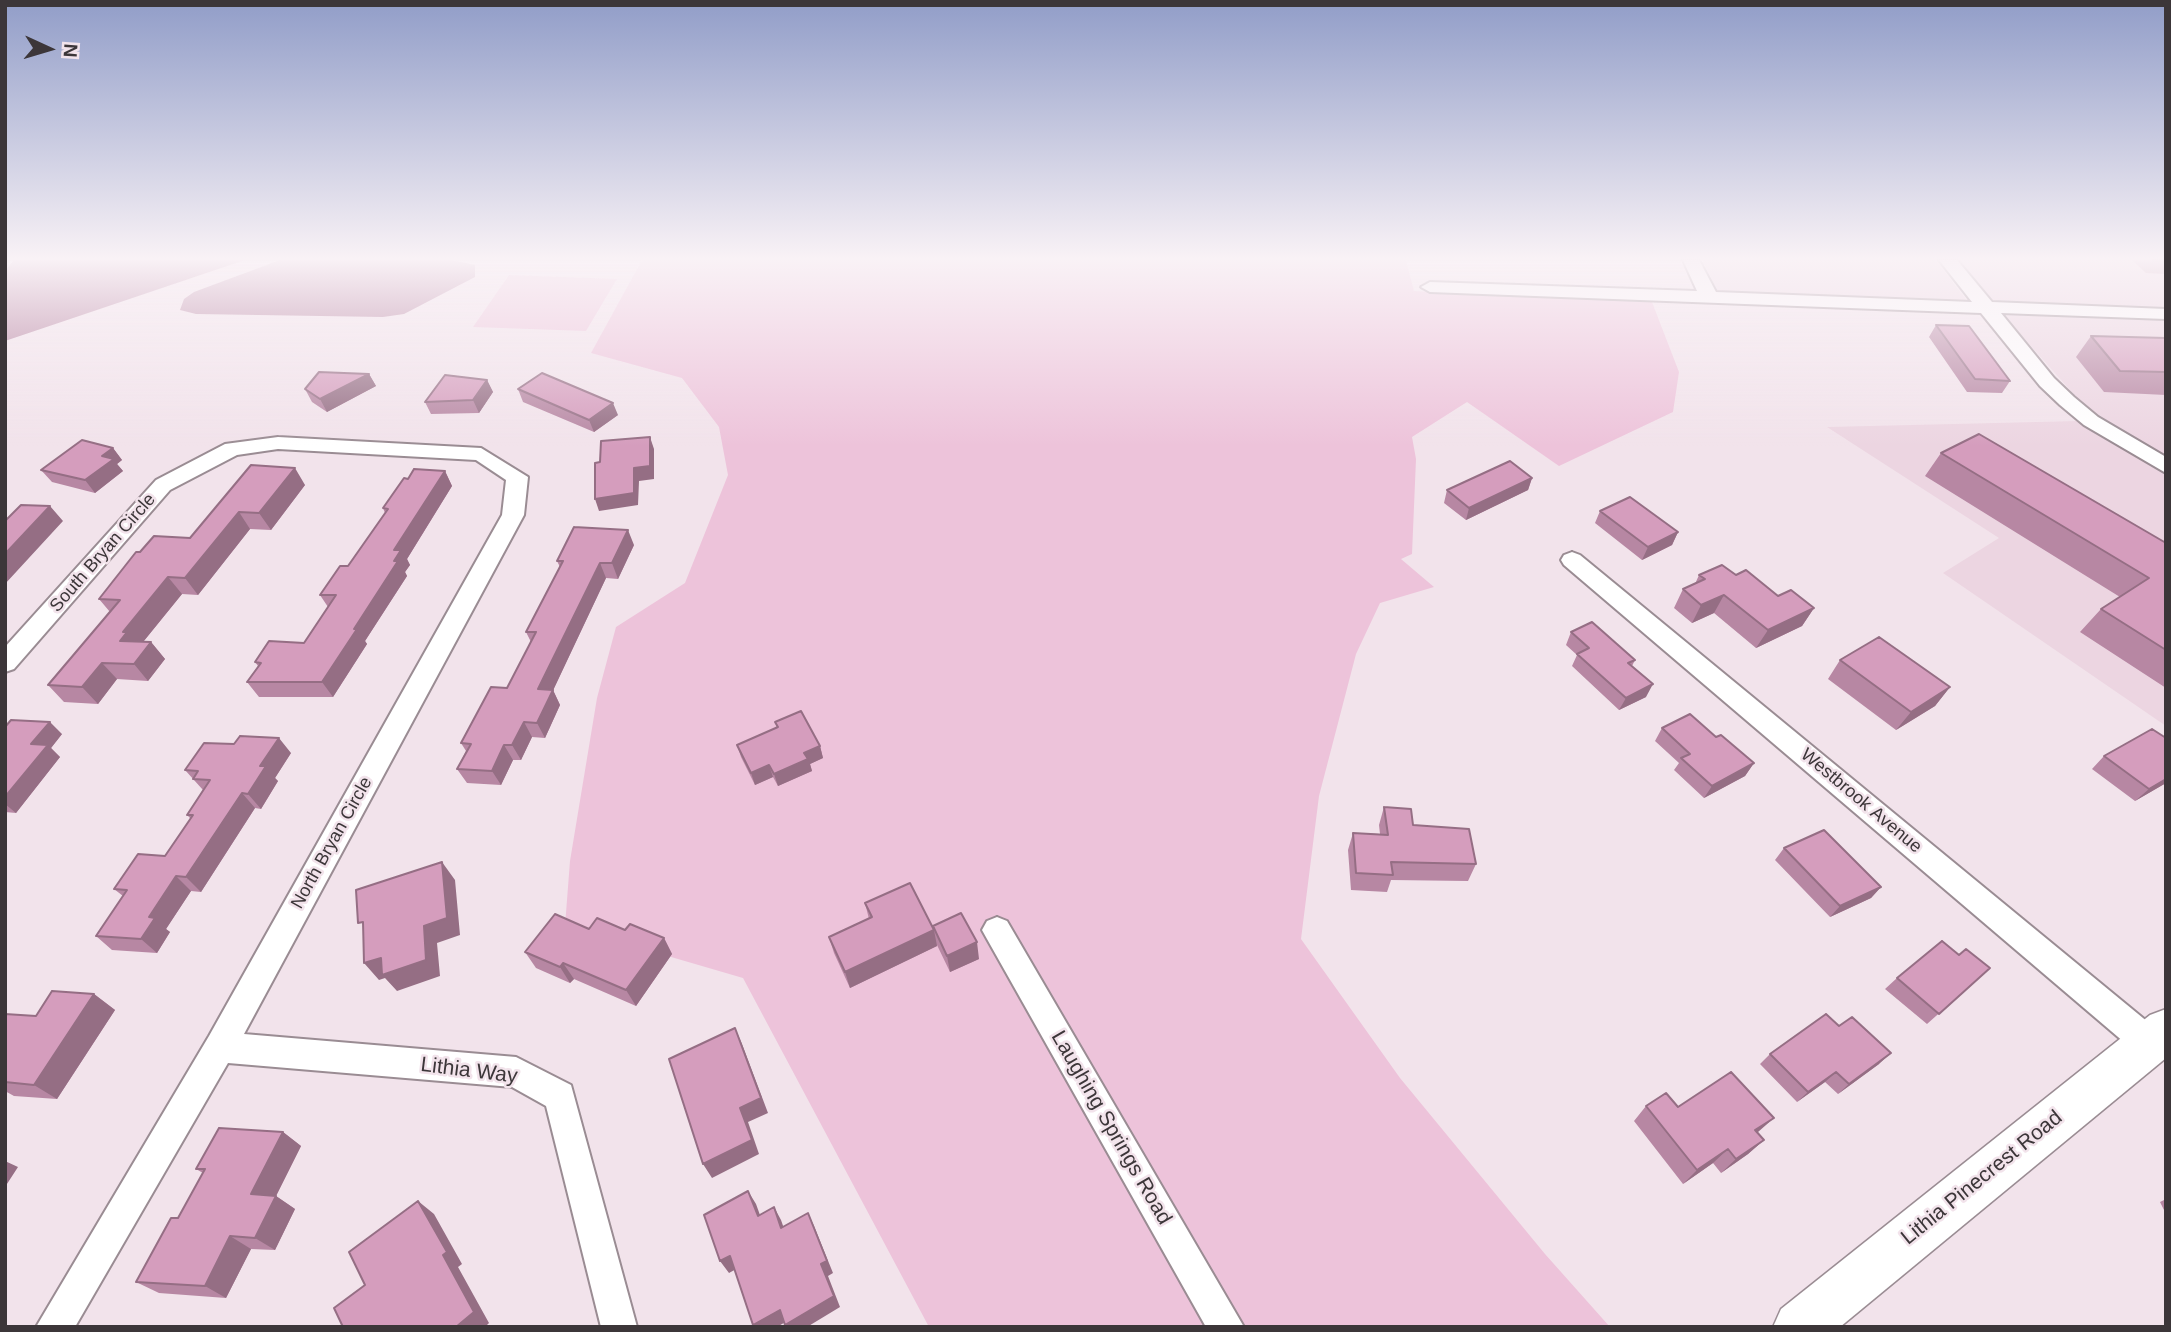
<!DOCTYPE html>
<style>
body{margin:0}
#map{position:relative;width:2171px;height:1332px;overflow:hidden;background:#f2e3eb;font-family:Helvetica,sans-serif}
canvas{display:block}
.frame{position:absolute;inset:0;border:7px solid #3c3639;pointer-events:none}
.north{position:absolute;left:14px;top:14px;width:70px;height:70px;-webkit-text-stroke:5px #f2e3eb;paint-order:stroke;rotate:94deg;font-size:19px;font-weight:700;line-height:28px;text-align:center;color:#3c3639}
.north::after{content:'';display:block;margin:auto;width:24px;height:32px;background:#3c3639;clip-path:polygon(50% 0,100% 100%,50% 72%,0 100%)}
</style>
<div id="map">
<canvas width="2171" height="1332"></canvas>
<div class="frame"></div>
<div class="north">N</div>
</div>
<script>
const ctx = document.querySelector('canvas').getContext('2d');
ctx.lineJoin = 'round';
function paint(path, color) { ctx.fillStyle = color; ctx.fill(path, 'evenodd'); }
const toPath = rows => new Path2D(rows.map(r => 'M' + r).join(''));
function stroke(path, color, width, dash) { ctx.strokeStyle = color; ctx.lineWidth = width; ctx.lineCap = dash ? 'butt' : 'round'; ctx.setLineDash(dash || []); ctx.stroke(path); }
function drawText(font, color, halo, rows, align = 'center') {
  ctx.font = font + ' Helvetica,sans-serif'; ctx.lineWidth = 5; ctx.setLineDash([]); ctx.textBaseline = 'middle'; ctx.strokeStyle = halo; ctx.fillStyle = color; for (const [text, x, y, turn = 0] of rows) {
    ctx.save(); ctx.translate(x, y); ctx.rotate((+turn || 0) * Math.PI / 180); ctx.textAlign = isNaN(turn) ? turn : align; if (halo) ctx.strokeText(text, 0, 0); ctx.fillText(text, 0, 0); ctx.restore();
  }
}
paint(toPath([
 [1702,260,1936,260,1969,303,1719,294],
 [1959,260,2166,260,2166,308,1993,304],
 [2003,315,2166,319,2166,457,2102,419,2079,400],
 [2078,421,2166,474,2166,726,1943,573,1999,538,1827,427]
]), '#ecd5e1');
paint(toPath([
 [642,260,1406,260,1414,291,1652,302,1679,372,1673,412,1559,466,1467,402,1412,437,1416,459,1412,554,1401,559,1434,587,1380,603,1356,654,1319,796,1301,939,1400,1078,1545,1254,1610,1327,929,1327,743,978,565,926,570,861,597,698,616,627,685,583,728,475,719,427,682,378,591,353],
 [509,275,617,279,586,331,473,327]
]), '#edc3da');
paint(toPath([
 [14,260,245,260,5,341,5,271],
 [280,260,451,260,475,265,475,277,404,314,383,317,196,314,180,310,184,299,194,292]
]), '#b07a99');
const street = toPath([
 [1683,260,1699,260,1716,292,1972,302,1939,260,1957,260,1992,302,2166,309,2166,319,2001,313,2054,378,2074,397,2098,417,2166,457,2166,473,2084,425,2060,405,2040,386,1981,313,1430,292,1421,287,1430,282,1697,291,1683,260],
 [278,437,481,448,528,477,524,515,244,1034,516,1057,571,1085,637,1327,601,1327,546,1106,512,1087,228,1063,75,1327,36,1327,209,1036,502,515,506,480,476,460,278,449,237,455,170,490,14,669,5,672,5,647,156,480,225,444,278,437],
 [1572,552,1580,555,2160,1032,2165,1043,2160,1054,2149,1058,2138,1054,1564,565,1561,560,1564,555,1572,552],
 [997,917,1007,921,1244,1327,1206,1327,987,939,982,930,987,921,997,917]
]);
const secondary = toPath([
 [2166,1009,2166,1058,1840,1327,1773,1327,1781,1309,2150,1015,2166,1009]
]);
stroke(street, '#9a8c93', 4);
stroke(secondary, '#9a8c93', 3);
paint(street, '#fff');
paint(secondary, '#fff');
paint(toPath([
 [2132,260,2166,260,2166,274,2146,273],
 [1936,325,2010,381,2002,393,1967,392,1929,337],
 [2091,336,2166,338,2166,395,2104,392,2076,357],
 [369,374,376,386,327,412,312,402,305,389],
 [487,380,493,392,479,413,431,414,425,402],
 [518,389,618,415,594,432,523,402],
 [113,448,122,460,117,464,123,471,95,493,52,482,41,470],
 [1941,453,2166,543,2166,688,2080,632,2101,609,2120,597,1925,476],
 [251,465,305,485,271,530,250,529,198,595,182,594,143,642,151,642,165,659,148,681,117,679,98,704,64,702,48,685,110,612,99,599,140,552,190,538],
 [445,471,452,486,407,559,410,565,405,572,407,576,365,641,367,644,333,697,259,697,247,682,258,666,255,662,304,643,328,607,320,595,348,566,385,513,383,508,408,479],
 [1532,478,1528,490,1466,520,1444,503,1447,490],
 [1600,511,1678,532,1672,545,1642,560,1595,523],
 [634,545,618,579,606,578,553,690,560,705,545,738,532,737,521,760,513,760,501,785,467,783,457,769,466,751,461,743,507,688,531,642,526,632,560,567,557,561],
 [1699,575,1736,575,1778,596,1814,608,1802,626,1756,648,1714,613,1692,623,1674,608,1683,589,1695,584],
 [1571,632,1635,660,1632,666,1646,697,1619,710,1572,666,1577,655,1566,645],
 [1840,660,1950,687,1935,706,1896,730,1828,679],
 [775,722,820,746,823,758,810,764,812,771,778,786,773,777,755,785,741,757,737,745,777,728],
 [5,727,62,734,51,748,60,757,16,813,5,812],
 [1662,728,1716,737,1754,763,1745,776,1704,798,1674,770,1679,763,1655,741],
 [291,753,275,778,278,781,261,809,255,808,201,892,191,891,166,929,170,932,157,953,112,950,96,936,123,896,114,889,165,856,191,819,187,815,203,790,185,770],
 [2104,756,2166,783,2135,801,2092,769],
 [1384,807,1476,864,1468,881,1391,880,1387,892,1351,890,1348,850,1353,833,1380,834,1379,825],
 [1784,848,1881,887,1871,898,1830,917,1775,860],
 [865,903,933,927,979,959,950,972,937,945,937,946,850,988,834,953,829,937,869,919],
 [589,929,625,930,664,938,672,954,636,1006,574,979,570,983,536,968,525,952],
 [1990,968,1927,1024,1885,989,1897,978],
 [94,994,115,1010,57,1099,14,1096,5,1091,5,1014,36,1016],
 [1839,1026,1879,1064,1838,1094,1825,1082,1797,1102,1760,1064,1770,1054],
 [1646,1106,1678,1107,1757,1133,1764,1140,1748,1154,1721,1173,1713,1163,1683,1184,1634,1121],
 [283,1132,301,1146,276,1196,295,1209,275,1250,251,1249,226,1298,159,1293,136,1282,178,1218,203,1173,196,1169],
 [2166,1199,2166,1214,2160,1202]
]), '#b787a3');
paint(toPath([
 [369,374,376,386,327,412,320,399],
 [487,380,493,392,479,413,473,400],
 [613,403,618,415,594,432,589,420],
 [650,437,654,449,654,479,639,481,638,505,599,511,595,499,634,468],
 [113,448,122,460,117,464,123,471,95,493,85,480,102,456],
 [295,468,305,485,271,530,259,513],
 [445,471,452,486,407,559,410,565,405,572,407,576,365,641,367,644,333,697,322,682,394,561,394,550],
 [1532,478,1528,490,1466,520,1469,508],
 [50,506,63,521,5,584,5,554],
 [239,512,250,529,198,595,185,578],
 [628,530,634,545,618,579,612,563],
 [1678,532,1672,545,1642,560,1648,547],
 [600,563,606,578,550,697,553,690,560,705,545,738,537,723,538,689],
 [168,577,182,594,139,647,120,641,123,632],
 [1724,595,1714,613,1692,623,1701,605],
 [1814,608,1802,626,1756,648,1768,630],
 [151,642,165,659,148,681,134,664],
 [102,663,117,679,98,704,82,687],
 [1653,684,1646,697,1619,710,1626,698],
 [1950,687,1935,706,1896,730,1911,712],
 [50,722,62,734,51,748,60,757,16,813,5,804,5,797,31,744],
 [524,722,532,737,521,760,512,745],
 [279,738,291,753,275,778,278,781,261,809,248,794,260,766],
 [504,745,513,760,501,785,492,771],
 [820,746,823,758,810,764,812,771,778,786,774,774,804,753],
 [1754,763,1745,776,1704,798,1712,786],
 [769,765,773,777,755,785,751,773],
 [2166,779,2166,783,2135,801,2149,789],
 [242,793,255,808,201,892,186,877],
 [442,862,455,880,460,935,437,943,440,976,397,991,385,978,379,980,364,963,424,926],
 [176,876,191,891,166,929,170,932,157,953,141,939,149,917],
 [1881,887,1871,898,1830,917,1840,906],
 [934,930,937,946,850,988,845,972],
 [664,938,672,954,636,1006,626,990],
 [977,942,979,959,950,972,947,956],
 [563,963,574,979,570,983,560,967],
 [94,994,115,1010,57,1099,34,1085],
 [735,1028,742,1044,768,1113,748,1122,759,1154,712,1178,703,1164],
 [1891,1053,1879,1064,1838,1094,1849,1084],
 [1836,1072,1825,1082,1797,1102,1808,1092],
 [1774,1118,1758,1132,1740,1145,1755,1130],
 [283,1132,301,1146,276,1196,295,1209,275,1250,255,1238,251,1194],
 [1764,1140,1748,1154,1721,1173,1736,1159],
 [1728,1149,1713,1163,1683,1184,1697,1170],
 [5,1161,18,1167,5,1187],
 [748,1191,756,1204,765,1229,758,1216],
 [418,1201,434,1214,462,1264,458,1267,489,1323,485,1327,456,1327,443,1255],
 [774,1207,781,1220,788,1240,781,1228],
 [808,1213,814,1226,833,1273,828,1276,840,1307,807,1327,786,1327,785,1325,821,1264],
 [230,1236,251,1249,226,1298,205,1286],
 [730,1256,738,1268,729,1273,720,1261],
 [780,1310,787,1321,777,1327,755,1327,753,1325]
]), '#956e84');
const building = toPath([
 [2153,260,2166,260,2166,262,2154,261,2153,260],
 [1936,325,1969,326,2010,381,1975,379,1936,325],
 [2091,336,2166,338,2166,372,2120,371,2091,336],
 [319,372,369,374,320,399,305,389,319,372],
 [542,373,613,403,589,420,518,389,542,373],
 [445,375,487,380,473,400,425,402,445,375],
 [1979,434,2166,543,2166,650,2101,609,2149,578,1941,453,1979,434],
 [650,437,650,466,634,468,634,493,595,499,595,463,600,462,601,441,650,437],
 [82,440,113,448,102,456,114,459,85,480,41,470,82,440],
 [1510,461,1532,478,1469,508,1447,490,1510,461],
 [251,465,295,468,259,513,239,512,185,578,168,577,123,632,127,632,120,641,151,642,134,664,102,663,82,687,48,685,120,600,99,599,136,552,140,552,154,536,190,538,251,465],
 [414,469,445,471,394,550,401,550,394,561,398,561,354,629,357,629,322,682,247,682,261,663,255,662,269,641,304,643,336,595,320,595,340,566,348,566,388,509,383,508,404,478,408,479,414,469],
 [1630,497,1678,532,1648,547,1600,511,1630,497],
 [21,505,50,506,5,554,5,521,21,505],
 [574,527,628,530,612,563,600,563,538,689,553,690,537,723,524,722,512,745,504,745,492,771,457,769,471,744,461,743,491,687,507,688,536,632,526,632,563,561,557,561,574,527],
 [1722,565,1736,575,1746,570,1778,596,1791,590,1814,608,1768,630,1724,595,1701,605,1683,589,1705,579,1699,575,1722,565],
 [1592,622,1635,660,1628,663,1653,684,1626,698,1577,654,1589,648,1571,632,1592,622],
 [1879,637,1950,687,1911,712,1840,660,1879,637],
 [801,711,820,746,804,753,808,759,774,774,769,765,751,773,737,745,778,727,775,722,801,711],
 [1690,714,1716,737,1721,735,1754,763,1712,786,1681,758,1690,754,1662,728,1690,714],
 [11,720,50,722,31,744,48,745,5,797,5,727,11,720],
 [2152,729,2166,738,2166,779,2149,789,2104,756,2152,729],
 [240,736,279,738,260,766,266,766,248,794,242,793,186,877,176,876,149,917,155,918,141,939,96,936,127,890,114,889,138,854,165,856,193,815,187,815,210,780,193,779,198,771,185,770,204,743,234,744,240,736],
 [1384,807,1411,809,1413,825,1469,829,1476,864,1391,862,1393,875,1356,873,1353,833,1388,835,1384,807],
 [1824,830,1881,887,1840,906,1784,848,1824,830],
 [442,862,447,918,424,926,426,960,382,975,381,958,364,963,363,922,358,923,356,890,442,862],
 [910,883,934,930,845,972,829,937,872,917,865,903,910,883],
 [961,913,977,942,947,956,933,926,961,913],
 [555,914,589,929,597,918,625,930,630,924,664,938,626,990,563,963,560,967,525,952,555,914],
 [1942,941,1959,955,1966,949,1990,968,1939,1014,1897,978,1942,941],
 [52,991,94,994,34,1085,5,1082,5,1014,36,1016,52,991],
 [1826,1014,1839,1026,1852,1017,1891,1053,1849,1084,1836,1072,1808,1092,1770,1054,1826,1014],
 [735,1028,761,1098,740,1108,752,1140,703,1164,669,1059,735,1028],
 [1731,1072,1774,1118,1755,1130,1764,1140,1736,1159,1728,1149,1697,1170,1646,1106,1666,1093,1678,1107,1731,1072],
 [219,1128,283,1132,251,1194,276,1196,255,1238,230,1236,205,1286,136,1282,171,1218,178,1218,205,1169,196,1169,219,1128],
 [748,1191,758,1216,774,1207,781,1228,808,1213,827,1261,821,1264,834,1296,785,1325,780,1310,753,1325,730,1256,720,1261,704,1215,748,1191],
 [418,1201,447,1252,443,1255,474,1312,456,1327,343,1327,334,1308,365,1285,349,1252,418,1201]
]);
paint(building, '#d59dbd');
stroke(building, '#956e84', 2);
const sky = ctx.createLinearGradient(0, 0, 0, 446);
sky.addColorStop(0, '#919dc8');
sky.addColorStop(0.58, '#f9f2f6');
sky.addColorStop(1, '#f9f2f600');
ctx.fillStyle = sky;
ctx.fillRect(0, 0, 2171, 446);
drawText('18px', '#3c3639', '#f2e3eb', [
 ["South Bryan Circle",103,553,-49],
 ["Westbrook Avenue",1861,801,40],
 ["North Bryan Circle",332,843,-61]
]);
drawText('21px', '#3c3639', '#f2e3eb', [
 ["Lithia Way",469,1071,7],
 ["Laughing Springs Road",1111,1128,60],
 ["Lithia Pinecrest Road",1982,1178,-39]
]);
</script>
